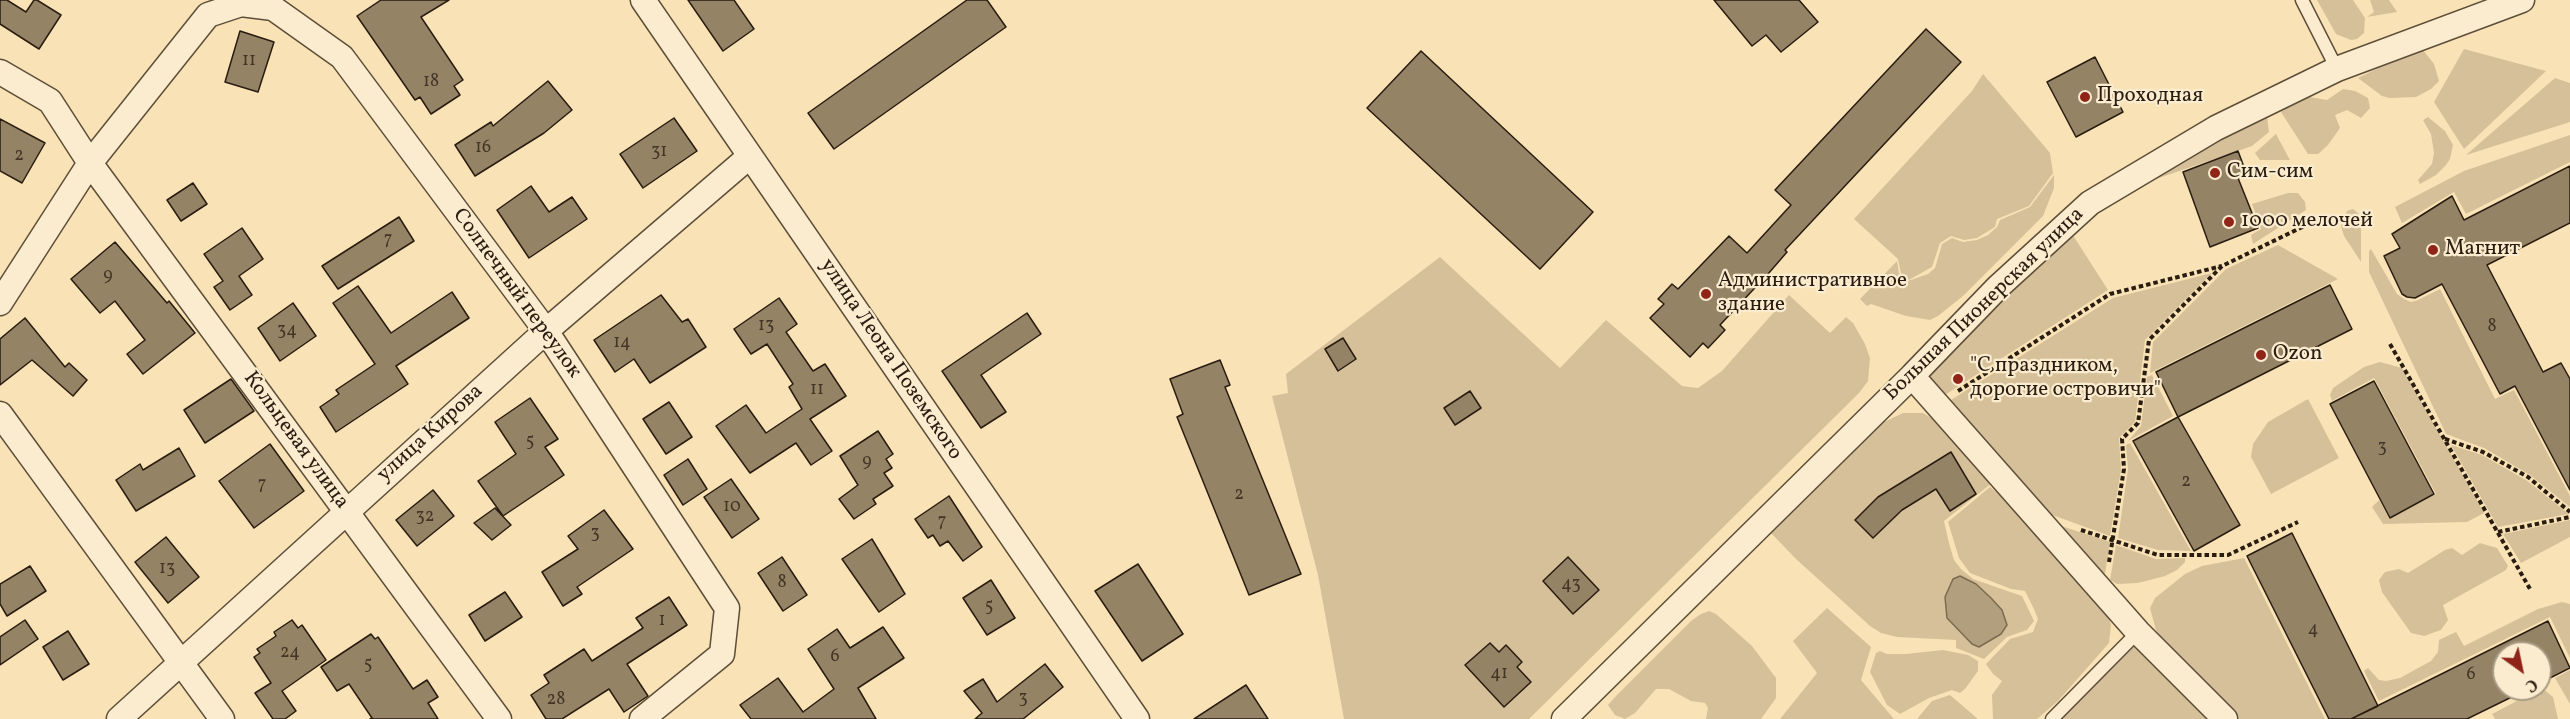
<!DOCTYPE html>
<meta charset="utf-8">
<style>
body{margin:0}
#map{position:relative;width:2570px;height:719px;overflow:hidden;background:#f9e2b5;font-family:Vollkorn,serif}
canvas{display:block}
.north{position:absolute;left:2492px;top:641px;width:60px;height:60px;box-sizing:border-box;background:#fbeccf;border:2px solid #a79983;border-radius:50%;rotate:147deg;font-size:16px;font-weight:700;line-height:24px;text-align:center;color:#291c10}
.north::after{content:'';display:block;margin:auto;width:21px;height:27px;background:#8f2418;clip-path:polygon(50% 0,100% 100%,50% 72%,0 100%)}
</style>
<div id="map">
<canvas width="2570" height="719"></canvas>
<div class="north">С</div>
</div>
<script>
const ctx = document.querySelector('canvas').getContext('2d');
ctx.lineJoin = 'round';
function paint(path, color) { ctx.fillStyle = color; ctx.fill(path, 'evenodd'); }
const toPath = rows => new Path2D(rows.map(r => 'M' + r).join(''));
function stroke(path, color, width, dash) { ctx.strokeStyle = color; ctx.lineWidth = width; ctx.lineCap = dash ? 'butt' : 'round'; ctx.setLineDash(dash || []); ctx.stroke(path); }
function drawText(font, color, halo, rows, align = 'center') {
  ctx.font = font + ' Vollkorn,serif'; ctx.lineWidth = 4.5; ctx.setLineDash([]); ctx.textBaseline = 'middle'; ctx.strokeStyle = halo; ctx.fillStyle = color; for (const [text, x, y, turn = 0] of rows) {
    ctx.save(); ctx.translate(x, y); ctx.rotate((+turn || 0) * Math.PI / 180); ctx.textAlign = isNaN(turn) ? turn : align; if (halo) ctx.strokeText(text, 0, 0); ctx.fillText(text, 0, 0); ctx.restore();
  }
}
paint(toPath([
 [2317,0,2353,0,2365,18,2364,33,2357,39,2351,40,2336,34],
 [2370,0,2389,0,2397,12,2367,17,2374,12],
 [2464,49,2546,71,2464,149,2434,102],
 [2423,50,2434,64,2439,81,2431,89,2416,97,2390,98,2382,96,2358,78,2408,53],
 [1983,74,2050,153,2053,173,2029,206,1997,219,1995,227,1977,238,1964,240,1951,236,1940,243,1932,267,1907,281,1901,273,1898,259,1854,219,1972,91],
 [2555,78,2570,83,2570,122,2466,155],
 [2343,89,2355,91,2368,98,2370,108,2361,118,2347,110,2335,115,2340,128,2328,145,2318,154,2308,154,2281,112,2285,104,2297,103,2309,97,2327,100],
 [2267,116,2269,132,2252,146,2156,179,2161,171,2227,128],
 [2428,117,2445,131,2453,145,2450,159,2446,165,2436,175,2420,184,2418,180,2432,164,2434,153,2431,134,2423,120],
 [2276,134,2290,160,2260,160,2255,153],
 [2570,135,2570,162,2466,214,2454,192,2402,223,2395,207,2464,171],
 [2054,175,2054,188,2043,216,1963,296,1938,316,1930,320,1906,316,1871,304,1867,306,1860,299,1897,261,1899,273,1905,282,1928,274,1935,268,1942,244,1952,238,1963,242,1977,240,1988,235,1997,227,2000,220,2030,207],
 [2288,193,2298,193,2305,202,2306,210,2253,244,2251,235,2261,229,2252,204],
 [2353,209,2358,213,2361,221,2361,262,2344,236,2341,226,2347,211],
 [2069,229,2108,290,1937,400,1919,378],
 [2278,245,2338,279,2150,373,2153,342,2226,269],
 [2371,249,2397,294,2404,299,2411,302,2418,300,2440,289,2495,399,2514,390,2570,496,2570,507,2530,475,2484,448,2446,434,2369,272,2369,251],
 [1440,257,1560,368,1606,320,1682,386,1698,388,1722,371,1789,295,1830,333,1846,317,1853,323,1865,344,1870,358,1868,381,1859,393,1529,719,1344,719,1318,575,1272,396,1288,393,1286,374],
 [2212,273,2145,340,2135,422,2119,438,2121,470,2110,536,2036,509,1943,405,2113,298],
 [2380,362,2402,368,2484,513,2467,522,2383,524,2372,507,2379,500,2390,519,2436,494,2374,378,2332,401,2330,395,2333,388,2364,367],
 [2152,375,2173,416,2128,441,2141,426,2147,377],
 [2308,399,2339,458,2271,494,2251,457,2253,444,2268,422],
 [1903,413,1923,413,1938,422,1992,483,1944,521,1949,543,1954,560,1961,569,1973,579,2022,596,2034,621,2027,630,2007,637,1984,659,1956,648,1956,640,1897,637,1881,633,1870,626,1796,559,1771,533,1774,528,1878,425],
 [2130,443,2191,551,2158,550,2118,538,2128,469,2126,445],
 [2451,445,2482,455,2526,480,2569,514,2498,527],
 [1990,487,2020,510,2108,615,2111,625,2109,643,2058,701,2037,719,1993,719,1992,695,2002,681,1993,674,1986,664,2010,639,2033,632,2038,619,2033,607,2025,591,2011,589,1970,573,1959,558,1948,522],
 [2043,520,2110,542,2103,586],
 [2570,520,2570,537,2521,563,2503,534],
 [2480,543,2497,548,2508,566,2506,570,2443,605,2448,620,2441,630,2424,636,2411,633,2382,592,2379,580,2385,572,2399,569,2408,573,2445,550,2452,548,2462,555],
 [2116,545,2156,559,2185,558,2185,562,2177,570,2165,576,2138,583,2117,584,2110,580],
 [2244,558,2325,719,2237,719,2165,646,2156,630,2150,608,2155,598,2185,574,2202,566],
 [2562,602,2570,604,2570,658,2550,617,2379,701,2364,671,2368,668,2379,680,2386,681,2400,678,2431,661,2438,652,2439,640,2456,632,2464,646,2538,609],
 [1827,608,1871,647,1861,680,1894,719,1780,719,1817,673,1793,641],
 [1709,611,1716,614,1752,646,1776,678,1776,698,1761,719,1706,719,1708,708,1705,703,1691,701,1669,689,1656,689,1635,713,1625,719,1615,715,1608,705,1616,696,1691,621,1701,614],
 [2134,645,2212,719,2061,719],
 [1943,650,1968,655,1978,661,1978,671,1965,689,1960,693,1952,690,1929,698,1900,714,1887,705,1870,672,1876,653,1880,651,1887,654,1906,654],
 [2570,670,2570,704,2555,678],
 [2542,688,2553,697,2558,719,2495,719,2492,714],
 [1950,695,1978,719,1917,719,1932,701]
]), '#d6c099');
const water = toPath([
 [1960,576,1976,584,1991,598,2002,610,2007,625,2001,634,1979,647,1972,644,1947,618,1945,597,1953,579,1960,576]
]);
paint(water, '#b29f7d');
stroke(water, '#7b6b51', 1.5);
const building = toPath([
 [0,0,7,0,26,12,34,0,37,0,61,15,39,49,0,24,0,0],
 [381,0,449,0,421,17,463,80,454,86,460,95,431,114,420,97,415,100,357,16,381,0],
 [688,0,734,0,754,29,723,51,688,0],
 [967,0,987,0,1006,27,834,149,808,113,967,0],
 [1714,0,1799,0,1818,22,1781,52,1766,35,1752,46,1714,0],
 [1926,29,1961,62,1785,250,1787,252,1768,274,1720,325,1725,330,1708,348,1703,343,1690,357,1650,318,1664,304,1658,299,1672,284,1678,289,1729,236,1747,253,1791,205,1775,190,1926,29],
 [240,31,274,42,258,92,225,82,240,31],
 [1421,51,1593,212,1540,269,1367,108,1421,51],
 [2095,57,2123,112,2076,137,2047,82,2095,57],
 [548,81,572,110,544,133,475,176,455,145,491,122,493,126,548,81],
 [674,118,697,151,643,188,620,154,674,118],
 [0,119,45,143,22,183,0,171,0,119],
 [2238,151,2247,175,2238,178,2258,228,2210,247,2183,172,2238,151],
 [2570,166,2570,223,2487,265,2543,372,2561,363,2570,379,2570,490,2515,386,2500,394,2442,284,2415,298,2407,297,2402,294,2384,256,2400,248,2392,234,2452,196,2464,220,2570,166],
 [193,183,207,204,181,221,167,200,193,183],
 [531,186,549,212,572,197,587,219,529,258,497,210,531,186],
 [399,217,414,241,338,289,322,266,399,217],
 [242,228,263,259,239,276,252,295,230,310,214,287,223,281,204,254,242,228],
 [115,242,167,303,169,301,195,333,143,374,127,354,145,340,115,301,100,313,71,279,115,242],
 [2330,285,2352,329,2178,417,2156,372,2330,285],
 [358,286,391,333,452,292,469,318,396,366,408,384,336,432,320,407,339,394,336,390,375,364,333,303,358,286],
 [661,295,682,322,688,319,706,347,650,383,634,359,615,372,594,340,661,295],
 [779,298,797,324,786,332,813,371,825,364,846,396,810,419,832,451,811,465,796,443,750,473,716,426,746,405,766,433,802,409,789,387,793,384,767,344,751,354,734,329,779,298],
 [293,303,316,336,280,361,258,328,293,303],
 [1027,313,1041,334,981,375,1006,412,981,428,942,371,1027,313],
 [25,318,65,367,69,363,87,380,73,396,32,360,0,385,0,339,25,318],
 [1343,338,1356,359,1338,371,1325,349,1343,338],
 [1220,360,1230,385,1225,387,1301,574,1249,595,1177,417,1183,414,1170,379,1220,360],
 [231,379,254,411,205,443,184,410,231,379],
 [2374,381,2434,494,2390,518,2330,404,2374,381],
 [1470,391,1481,408,1455,425,1444,408,1470,391],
 [530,398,558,439,545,447,564,475,503,516,478,481,516,454,495,422,530,398],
 [669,402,692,437,666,454,643,419,669,402],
 [2178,417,2240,525,2194,551,2133,441,2178,417],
 [878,431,893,454,886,459,892,468,884,473,893,486,873,499,876,504,854,519,839,499,858,485,840,456,878,431],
 [270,444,304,491,254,528,219,481,270,444],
 [179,448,195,476,136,511,116,480,140,464,143,470,179,448],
 [1951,452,1976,494,1950,511,1936,489,1902,510,1873,538,1855,520,1878,497,1951,452],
 [688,459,707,489,683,505,664,475,688,459],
 [731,479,759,519,732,538,704,497,731,479],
 [433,490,454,516,417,546,396,520,433,490],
 [949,496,982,547,963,561,948,541,940,546,933,535,928,538,915,519,949,496],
 [495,508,511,525,492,540,474,523,495,508],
 [604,510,633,549,577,587,582,594,563,606,542,572,578,549,568,536,604,510],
 [2292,533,2378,706,2351,719,2329,719,2247,556,2292,533],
 [166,537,199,577,168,603,135,562,166,537],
 [872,539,905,594,879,612,842,559,872,539],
 [782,557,807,595,783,611,758,573,782,557],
 [1568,557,1599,590,1573,614,1543,581,1568,557],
 [1138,564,1183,634,1142,661,1095,591,1138,564],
 [30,566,46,591,7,616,0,604,0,584,30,566],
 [991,580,1015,618,987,635,963,598,991,580],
 [505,592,522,617,485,641,469,615,505,592],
 [669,597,687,625,627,664,648,696,624,712,609,689,562,719,546,719,531,695,549,683,544,675,584,649,592,661,643,628,636,618,669,597],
 [25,620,38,639,0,665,0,637,25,620],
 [292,620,298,628,302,625,326,660,282,691,296,711,285,719,273,719,255,693,271,683,254,657,260,653,257,649,276,636,274,632,292,620],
 [2548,621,2570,668,2540,683,2540,653,2504,653,2504,689,2528,689,2467,719,2351,719,2548,621],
 [883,627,904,658,858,688,876,719,751,719,740,705,778,678,803,712,834,689,808,649,837,629,850,648,883,627],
 [68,631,89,664,63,680,43,647,68,631],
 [371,634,375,639,378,637,413,689,427,680,438,697,428,703,438,719,370,719,372,718,349,684,337,691,321,667,371,634],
 [1490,643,1499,652,1506,645,1522,662,1517,667,1531,682,1504,707,1465,665,1490,643],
 [1045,664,1063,687,1023,719,975,719,982,713,964,691,983,679,997,702,1045,664],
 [1246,685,1268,719,1194,719,1246,685]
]);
paint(building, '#958366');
stroke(building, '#291c10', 1.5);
const service = toPath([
 [2302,0,2337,69],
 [2052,719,2138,632]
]);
const minor = toPath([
 [643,0,1137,719],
 [0,72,50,101,90,163,499,719],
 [0,303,90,163,208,15,241,4,273,8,342,57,546,331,727,608,722,654,642,719],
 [1912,376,2138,632,2225,719],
 [0,414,222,719],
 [119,719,546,331,750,156],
 [1564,719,1912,376,1998,287,2090,203,2216,128,2337,69,2522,0]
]);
stroke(service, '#5d4e39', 15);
stroke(minor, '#5d4e39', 27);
stroke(toPath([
 [2390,344,2530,589],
 [1958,391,2110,294,2222,266],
 [2445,439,2483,452,2528,477,2570,512],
 [2081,530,2158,555,2228,555,2298,522],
 [2498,532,2570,517],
 [2109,562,2124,469,2122,439,2138,423,2149,340,2222,266,2325,216]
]), '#291c10', 4, [4.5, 3]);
stroke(service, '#fbeccf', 12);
stroke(minor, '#fbeccf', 24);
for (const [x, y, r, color] of [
 [2085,97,6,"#8f2418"],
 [2215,173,6,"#8f2418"],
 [2229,222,6,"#8f2418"],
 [2433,250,6,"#8f2418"],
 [1706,294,6,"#8f2418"],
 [2261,355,6,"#8f2418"],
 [1958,379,6,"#8f2418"]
]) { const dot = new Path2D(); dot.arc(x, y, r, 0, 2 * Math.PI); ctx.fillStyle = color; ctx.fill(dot); stroke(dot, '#fbeccf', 2); }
drawText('18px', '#443626', null, [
 ["11",249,62],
 ["18",431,83],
 ["16",483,149],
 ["31",659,153],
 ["2",19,157],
 ["7",388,241],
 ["9",108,277],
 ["13",766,327],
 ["8",2492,328],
 ["34",287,332],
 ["14",622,344],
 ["11",817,391],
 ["5",530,443],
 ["3",2382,449],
 ["9",867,463],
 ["2",2186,483],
 ["7",262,486],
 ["2",1239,496],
 ["10",732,508],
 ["32",425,518],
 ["7",942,523],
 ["3",595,535],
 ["13",167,570],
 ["8",782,584],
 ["43",1571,586],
 ["5",989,608],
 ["1",662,622],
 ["4",2313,631],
 ["24",290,654],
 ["6",835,658],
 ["5",368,666],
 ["41",1499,675],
 ["6",2471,676],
 ["3",1023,700],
 ["28",556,701]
]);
drawText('21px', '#291c10', '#fbeccf', [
 ["Проходная",2097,97],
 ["Сим-сим",2227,173],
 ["1000 мелочей",2241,222],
 ["Магнит",2445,250],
 ["Административное",1718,282],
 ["здание",1718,306],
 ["Ozon",2273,355],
 ["\"С праздником,",1970,367],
 ["дорогие островичи\"",1970,391]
], 'left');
drawText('21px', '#291c10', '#fbeccf', [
 ["Солнечный переулок",516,294,54],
 ["Большая Пионерская улица",1985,305,-44],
 ["улица Леона Поземского",890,360,56],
 ["улица Кирова",431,434,-42],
 ["Кольцевая улица",295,441,54]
]);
</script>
